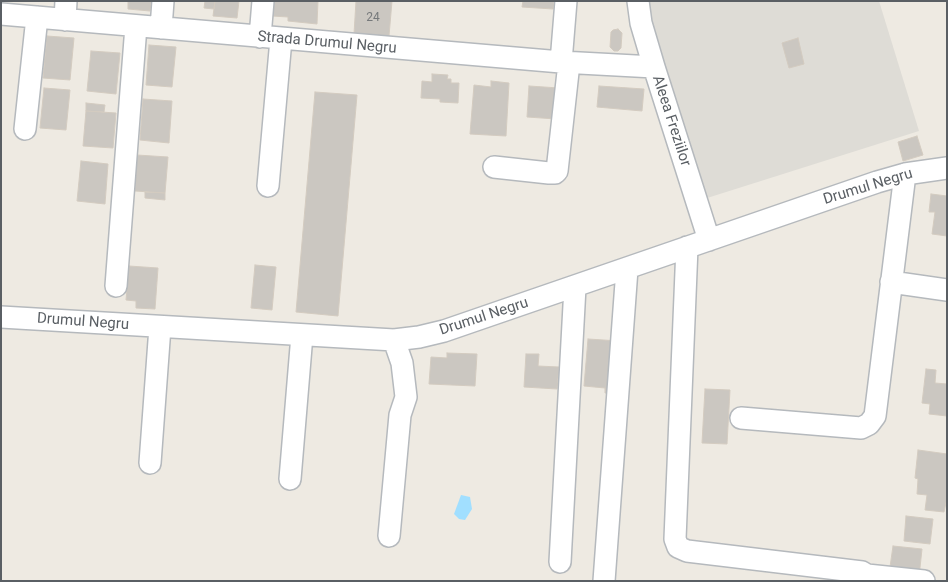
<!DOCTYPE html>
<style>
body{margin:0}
#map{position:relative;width:948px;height:582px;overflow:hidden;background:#eeeae2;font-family:Roboto,sans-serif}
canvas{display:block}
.frame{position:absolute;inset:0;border:2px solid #5a5f64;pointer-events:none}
</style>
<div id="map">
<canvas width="948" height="582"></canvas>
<div class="frame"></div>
</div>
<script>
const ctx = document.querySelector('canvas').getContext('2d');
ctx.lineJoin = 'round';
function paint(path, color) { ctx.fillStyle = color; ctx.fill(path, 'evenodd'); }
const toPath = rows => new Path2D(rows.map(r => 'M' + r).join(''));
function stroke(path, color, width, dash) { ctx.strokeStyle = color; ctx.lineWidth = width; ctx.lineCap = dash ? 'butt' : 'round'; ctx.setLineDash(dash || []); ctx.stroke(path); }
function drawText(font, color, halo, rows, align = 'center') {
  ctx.font = font + ' Roboto,sans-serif'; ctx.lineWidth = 4; ctx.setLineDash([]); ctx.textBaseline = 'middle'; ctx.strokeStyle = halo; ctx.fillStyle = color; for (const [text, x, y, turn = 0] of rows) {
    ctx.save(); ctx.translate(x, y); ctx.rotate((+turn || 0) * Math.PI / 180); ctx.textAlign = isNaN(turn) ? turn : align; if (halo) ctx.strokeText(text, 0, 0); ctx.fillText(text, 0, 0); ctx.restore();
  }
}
paint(toPath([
 [648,1,879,1,919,131,704,199,648,16]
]), '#dedcd6');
paint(toPath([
 [461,495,470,497,472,509,465,520,459,519,454,514]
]), '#a1dfff');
const building = toPath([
 [128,1,151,1,150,11,128,9,128,1],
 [205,1,215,1,214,9,204,8,205,1],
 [215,1,239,1,237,18,213,16,215,1],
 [273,1,318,1,317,24,288,21,288,17,272,16,273,1],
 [356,1,392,1,389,36,354,34,356,1],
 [523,1,554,1,553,9,522,7,523,1],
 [618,29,622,33,621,48,618,51,614,51,610,47,611,32,613,30,618,29],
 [47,36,74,38,70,80,43,78,47,36],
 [798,38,804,64,789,68,782,43,798,38],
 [149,45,176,47,172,87,146,85,149,45],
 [91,51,120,53,116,94,87,91,91,51],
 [432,74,448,75,447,79,451,79,451,83,459,83,458,103,440,102,440,99,421,98,422,81,432,82,432,74],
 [491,81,509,83,506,136,470,134,474,85,491,87,491,81],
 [529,86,559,88,556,119,527,117,529,86],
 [599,86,644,89,642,111,597,107,599,86],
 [44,88,70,90,66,130,40,128,44,88],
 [315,92,357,95,338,316,296,312,315,92],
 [143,99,172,101,169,143,140,140,143,99],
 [86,103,105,105,104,112,86,111,86,103],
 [86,111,116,113,113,148,83,146,86,111],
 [917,136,923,155,903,161,898,142,917,136],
 [137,155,168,157,165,193,135,191,137,155],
 [81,161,108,164,105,204,77,201,81,161],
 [145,192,165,193,165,200,145,198,145,192],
 [931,194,947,196,947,236,932,234,935,212,929,212,931,194],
 [255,265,276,267,272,310,251,308,255,265],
 [129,266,158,268,155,309,136,308,136,301,126,300,129,266],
 [588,339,619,341,615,394,605,393,605,388,584,386,588,339],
 [447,353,477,354,475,386,429,384,431,357,447,358,447,353],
 [526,354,539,354,538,366,559,367,557,389,524,387,526,354],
 [926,369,936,370,935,383,947,384,947,416,929,414,930,404,922,403,926,369],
 [705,389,730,390,727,444,702,443,705,389],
 [918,450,947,454,947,498,944,512,925,510,927,495,917,494,918,479,915,478,918,450],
 [906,516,933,519,930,544,904,541,906,516],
 [893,546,922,549,919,577,889,574,893,546]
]);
paint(building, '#cbc7c1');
stroke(building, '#d3cbc0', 1);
const minor = toPath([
 [638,1,641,23,654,67,709,240],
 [1,14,561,62,654,67],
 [65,20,66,1],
 [161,28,163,1],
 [260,37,263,1],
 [561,62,566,1],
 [25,129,37,17],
 [494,167,549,173,555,173,557,171,569,63],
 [268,186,281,39],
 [687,247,675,539,678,547,687,551,862,572,867,575,924,581],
 [891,282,947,290],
 [116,286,136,26],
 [1,317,394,340,419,337,444,331,877,182,905,174,947,168],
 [741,418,861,428,869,424,875,416,905,174],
 [150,463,160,327],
 [290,479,302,335],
 [389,536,400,415,406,397,402,363,394,340],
 [560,562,575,287],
 [604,581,627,269]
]);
stroke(minor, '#b5b9bd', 24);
stroke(minor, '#fff', 21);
drawText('12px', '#76797b', null, [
 ["24",373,18]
]);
drawText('15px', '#5a5f64', '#fff', [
 ["Strada Drumul Negru",327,43,5],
 ["Aleea Freziilor",671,121,72],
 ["Drumul Negru",868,187,-17],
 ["Drumul Negru",484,317,-18],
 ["Drumul Negru",83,322,4]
]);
</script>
